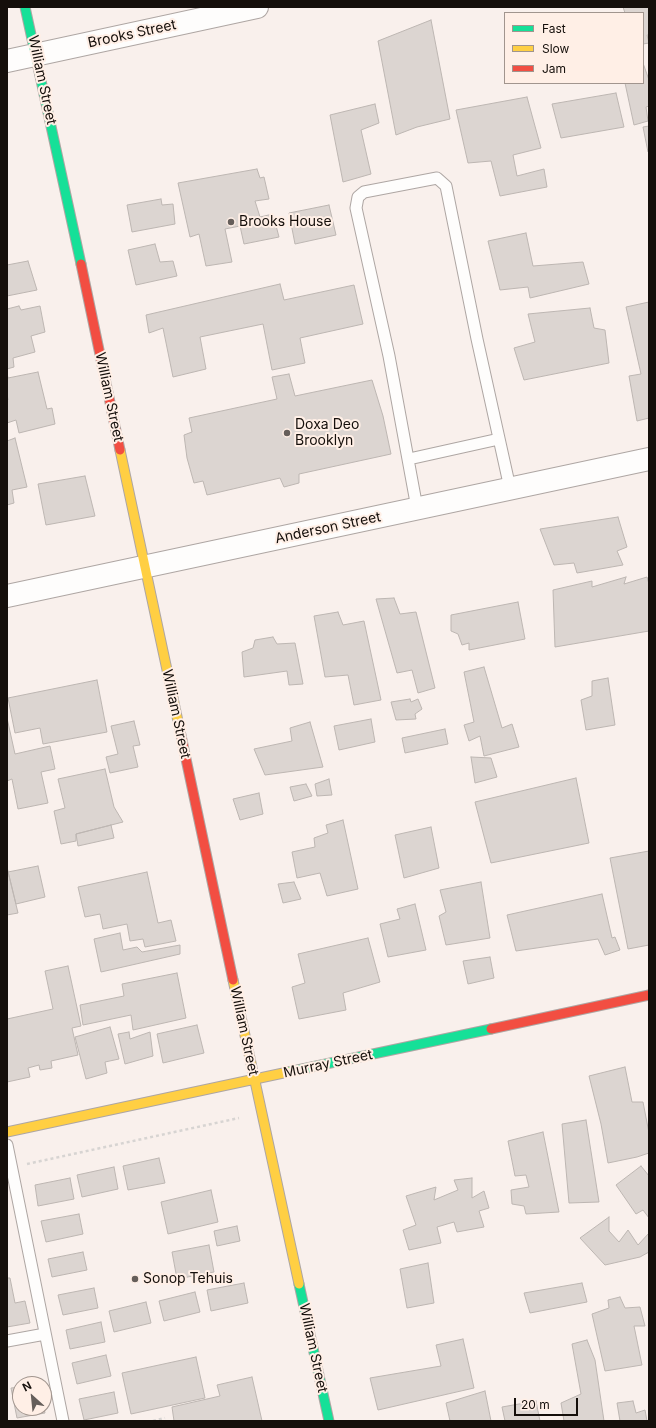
<!DOCTYPE html>
<style>
body{margin:0}
#map{position:relative;width:656px;height:1428px;overflow:hidden;background:#f9f0ec;font-family:Inter,sans-serif}
canvas{display:block}
.frame{position:absolute;inset:0;border:8px solid #150f0b;pointer-events:none}
.legend{position:absolute;left:504px;top:12px;width:140px;height:72px;box-sizing:border-box;background:#ffefe6;border:1px solid #a1958e;margin:0;padding:5px 7px;list-style:none;font-size:12px;color:#150f0b}
.legend li{display:flex;align-items:center;gap:8px;height:20px}
.legend b{width:20px;border:1px solid #a1958e}
.north{position:absolute;left:12px;top:1376px;width:40px;height:40px;box-sizing:border-box;background:#ffefe6;border:1px solid #a1958e;border-radius:50%;rotate:333deg;font-size:11px;font-weight:700;line-height:16px;text-align:center;color:#150f0b}
.north::after{content:'';display:block;margin:auto;width:14px;height:18px;background:#655e5a;clip-path:polygon(50% 0,100% 100%,50% 72%,0 100%)}
.scale{position:absolute;left:514px;top:1398px;width:64px;height:18px;box-sizing:border-box;border:2px solid #150f0b;border-top:0;padding-left:5px;font-size:12px;line-height:14px;white-space:nowrap;color:#150f0b;-webkit-text-stroke:3px #ffefe6;paint-order:stroke}
</style>
<div id="map">
<canvas width="656" height="1428"></canvas>
<div class="frame"></div>
<ul class="legend">
<li><b style="height:5px;background:#16e098"></b>Fast</li>
<li><b style="height:5px;background:#ffcf43"></b>Slow</li>
<li><b style="height:5px;background:#f24e42"></b>Jam</li>
</ul>
<div class="north">N</div>
<div class="scale">20 m</div>
</div>
<script>
const ctx = document.querySelector('canvas').getContext('2d');
ctx.lineJoin = 'round';
function paint(path, color) { ctx.fillStyle = color; ctx.fill(path, 'evenodd'); }
const toPath = rows => new Path2D(rows.map(r => 'M' + r).join(''));
function stroke(path, color, width, dash) { ctx.strokeStyle = color; ctx.lineWidth = width; ctx.lineCap = dash ? 'butt' : 'round'; ctx.setLineDash(dash || []); ctx.stroke(path); }
function drawText(font, color, halo, rows, align = 'center') {
  ctx.font = font + ' Inter,sans-serif'; ctx.lineWidth = 4; ctx.setLineDash([]); ctx.textBaseline = 'middle'; ctx.strokeStyle = halo; ctx.fillStyle = color; for (const [text, x, y, turn = 0] of rows) {
    ctx.save(); ctx.translate(x, y); ctx.rotate((+turn || 0) * Math.PI / 180); ctx.textAlign = isNaN(turn) ? turn : align; if (halo) ctx.strokeText(text, 0, 0); ctx.fillText(text, 0, 0); ctx.restore();
  }
}
const building = toPath([
 [623,7,649,7,649,35,647,35,649,43,643,44,643,13,625,13,623,7],
 [431,20,450,119,417,127,396,135,378,41,431,20],
 [643,63,649,80,649,106,646,107,648,121,634,125,625,83,643,83,643,63],
 [616,93,624,127,561,138,552,104,616,93],
 [527,97,541,148,513,155,517,176,544,169,547,187,500,196,491,161,468,163,456,110,527,97],
 [375,104,379,123,361,130,371,174,343,182,330,115,375,104],
 [649,126,649,152,648,152,643,127,649,126],
 [257,169,260,178,264,177,269,199,255,201,260,217,273,214,279,237,244,244,240,226,225,229,232,262,206,266,199,234,190,237,178,183,257,169],
 [161,199,162,205,173,204,175,224,132,232,127,205,161,199],
 [329,205,336,235,295,244,289,213,329,205],
 [526,233,533,266,583,262,589,284,530,298,528,287,500,290,488,241,526,233],
 [155,244,160,262,173,261,177,276,136,285,128,250,155,244],
 [28,261,37,290,7,296,7,265,28,261],
 [280,284,284,300,354,285,363,324,300,338,305,363,272,370,263,324,200,337,206,369,173,377,163,328,149,333,146,315,280,284],
 [649,302,649,418,637,421,629,376,641,374,626,307,649,302],
 [19,306,21,310,40,306,45,332,31,336,35,352,13,358,14,367,7,369,7,309,19,306],
 [590,308,594,328,605,330,609,363,524,380,514,348,535,342,528,314,590,308],
 [38,372,47,409,52,408,55,424,19,433,16,420,7,423,7,400,8,400,7,394,7,373,8,378,38,372],
 [289,374,295,396,372,380,383,416,391,454,299,474,299,483,284,487,280,478,207,495,203,481,194,483,187,458,184,435,192,432,189,418,277,399,272,377,289,374],
 [15,438,27,487,12,490,14,503,7,505,7,441,15,438],
 [85,476,95,516,46,525,38,484,85,476],
 [618,517,627,547,617,551,623,565,577,573,574,563,554,565,540,529,618,517],
 [626,577,624,584,647,577,649,584,649,631,555,647,553,590,592,581,592,587,626,577],
 [394,598,400,614,416,612,435,688,418,693,412,670,397,673,376,599,394,598],
 [518,602,525,639,469,650,469,643,462,645,458,634,451,631,451,615,518,602],
 [338,612,343,625,364,621,381,700,354,705,348,675,325,677,314,616,338,612],
 [273,637,277,644,295,643,303,684,289,685,287,671,244,677,242,652,253,648,255,640,273,637],
 [484,667,502,728,512,724,519,747,484,756,480,736,469,741,464,725,474,722,464,672,484,667],
 [608,678,615,725,586,730,581,700,592,696,592,681,608,678],
 [97,680,107,732,43,744,40,728,15,733,8,698,97,680],
 [410,699,411,702,418,699,422,709,415,714,416,719,396,720,391,702,410,699],
 [7,718,15,754,50,746,55,769,41,772,48,803,18,809,12,779,7,781,7,718],
 [371,719,375,742,339,750,334,726,371,719],
 [134,721,140,745,133,746,138,767,110,773,106,757,118,754,111,726,134,721],
 [310,722,323,767,265,775,254,749,292,741,290,728,310,722],
 [445,729,448,744,405,753,402,738,445,729],
 [471,757,491,758,497,777,475,783,471,757],
 [105,769,114,807,123,822,76,834,76,841,61,844,54,811,65,808,58,779,105,769],
 [576,778,589,843,491,863,475,802,576,778],
 [329,779,332,795,317,796,315,784,329,779],
 [306,784,312,796,294,801,290,787,306,784],
 [259,793,263,814,240,820,233,799,259,793],
 [343,820,358,889,327,896,320,873,297,878,292,852,315,847,314,838,328,833,326,825,343,820],
 [111,825,114,838,78,846,76,834,111,825],
 [431,827,439,868,404,878,395,835,431,827],
 [649,851,649,945,628,949,610,858,649,851],
 [38,866,45,897,16,904,8,872,38,866],
 [7,867,18,913,7,915,7,867],
 [147,872,158,923,171,920,176,941,145,947,143,939,130,941,127,924,103,929,100,914,85,917,78,887,147,872],
 [294,882,301,899,283,903,278,884,294,882],
 [481,882,490,938,446,945,439,916,446,912,440,890,481,882],
 [602,894,612,938,615,937,620,950,605,955,598,939,516,951,507,915,602,894],
 [415,904,426,950,388,957,380,924,400,919,397,909,415,904],
 [120,933,123,950,137,947,142,952,180,945,180,954,101,972,94,939,120,933],
 [368,938,380,982,343,993,346,1010,299,1019,292,987,305,983,298,954,368,938],
 [490,957,494,978,468,984,463,961,490,957],
 [68,966,81,1026,72,1028,78,1055,51,1061,52,1068,40,1070,39,1065,28,1068,30,1077,7,1082,7,1019,53,1009,45,971,68,966],
 [177,973,186,1018,133,1030,131,1015,83,1025,80,1005,124,996,122,984,177,973],
 [197,1025,204,1053,163,1063,157,1034,197,1025],
 [110,1027,119,1059,105,1062,107,1073,86,1079,75,1037,110,1027],
 [129,1032,130,1039,150,1032,153,1056,125,1064,118,1034,129,1032],
 [625,1067,632,1102,643,1102,649,1133,649,1153,637,1157,608,1163,601,1124,589,1076,625,1067],
 [586,1120,599,1202,569,1203,562,1124,586,1120],
 [543,1132,559,1212,526,1214,524,1206,512,1204,511,1190,529,1187,526,1175,515,1176,508,1141,543,1132],
 [159,1158,165,1183,128,1190,123,1166,159,1158],
 [641,1166,649,1176,649,1218,643,1210,636,1214,616,1185,641,1166],
 [114,1167,118,1189,82,1197,77,1175,114,1167],
 [70,1178,74,1199,38,1206,35,1185,70,1178],
 [472,1178,472,1198,484,1191,489,1208,479,1211,484,1227,457,1232,454,1222,437,1227,441,1243,409,1250,403,1230,416,1225,406,1196,436,1187,434,1200,458,1190,454,1180,472,1178],
 [211,1190,218,1222,168,1234,161,1202,211,1190],
 [79,1214,83,1234,46,1242,41,1221,79,1214],
 [609,1217,609,1231,619,1242,628,1230,638,1245,649,1233,649,1252,640,1257,605,1265,580,1238,609,1217],
 [237,1226,240,1241,217,1246,214,1231,237,1226],
 [209,1245,214,1272,177,1279,172,1252,209,1245],
 [83,1252,87,1270,52,1277,48,1259,83,1252],
 [428,1263,434,1303,407,1308,400,1269,428,1263],
 [7,1278,10,1278,15,1303,25,1301,30,1323,7,1327,7,1278],
 [244,1283,248,1303,211,1311,207,1290,244,1283],
 [582,1283,587,1302,530,1313,524,1293,582,1283],
 [94,1288,98,1308,63,1315,58,1295,94,1288],
 [195,1292,200,1312,164,1321,159,1301,195,1292],
 [620,1297,625,1308,640,1307,645,1326,634,1326,642,1365,605,1371,592,1314,609,1308,608,1300,620,1297],
 [146,1302,151,1323,114,1332,109,1311,146,1302],
 [101,1322,105,1342,70,1349,66,1330,101,1322],
 [463,1339,474,1388,378,1410,370,1378,441,1366,436,1345,463,1339],
 [587,1340,595,1360,604,1421,564,1421,561,1403,581,1394,572,1344,587,1340],
 [106,1355,111,1376,77,1384,72,1363,106,1355],
 [196,1357,205,1398,131,1414,122,1373,196,1357],
 [252,1377,262,1421,174,1421,172,1407,220,1396,217,1385,252,1377],
 [20,1387,20,1408,44,1408,45,1413,17,1418,11,1388,20,1387],
 [485,1391,491,1421,450,1421,446,1403,485,1391],
 [114,1392,118,1413,84,1420,79,1399,114,1392],
 [536,1401,540,1421,505,1421,502,1407,536,1401],
 [633,1401,636,1413,645,1410,647,1421,620,1421,617,1403,633,1401]
]);
paint(building, '#dcd5d1');
stroke(building, '#bdb6b2', 1);
const lane = toPath([
 [409,459,499,439],
 [417,508,389,356,356,208,358,197,364,192,437,178,446,186,477,339,510,488],
 [7,1145,63,1421],
 [7,1341,45,1334]
]);
const street = toPath([
 [7,61,257,7],
 [7,596,649,459]
]);
const fast = toPath([
 [25,7,81,264],
 [288,1072,491,1029],
 [299,1284,329,1421]
]);
const slow = toPath([
 [120,450,179,726],
 [233,980,299,1284],
 [7,1132,288,1072]
]);
const jam = toPath([
 [81,264,120,450],
 [179,726,233,980],
 [491,1029,649,995]
]);
stroke(lane, '#aea6a3', 13);
stroke(street, '#aea6a3', 24);
stroke(fast, '#aea6a3', 11);
stroke(slow, '#aea6a3', 11);
stroke(jam, '#aea6a3', 11);
stroke(toPath([
 [27,1164,239,1118],
 [153,1421,165,1418]
]), '#d7d4d2', 2.5, [3, 3]);
stroke(lane, '#fefdfc', 11);
stroke(street, '#fefdfc', 22);
stroke(fast, '#16e098', 9);
stroke(slow, '#ffcf43', 9);
stroke(jam, '#f24e42', 9);
for (const [x, y, r, color] of [
 [231,222,4,"#655e5a"],
 [287,433,4,"#655e5a"],
 [135,1279,4,"#655e5a"]
]) { const dot = new Path2D(); dot.arc(x, y, r, 0, 2 * Math.PI); ctx.fillStyle = color; ctx.fill(dot); stroke(dot, '#ffefe6', 1.5); }
drawText('14px', '#150f0b', '#ffefe6', [
 ["Brooks Street",132,34,-12],
 ["William Street",42,80,78],
 ["William Street",109,397,78],
 ["Anderson Street",328,528,-12],
 ["William Street",176,714,78],
 ["William Street",244,1031,78],
 ["Murray Street",328,1064,-12],
 ["William Street",313,1348,78]
]);
drawText('14px', '#150f0b', '#ffefe6', [
 ["Brooks House",239,222],
 ["Doxa Deo",295,425],
 ["Brooklyn",295,441],
 ["Sonop Tehuis",143,1279]
], 'left');
</script>
